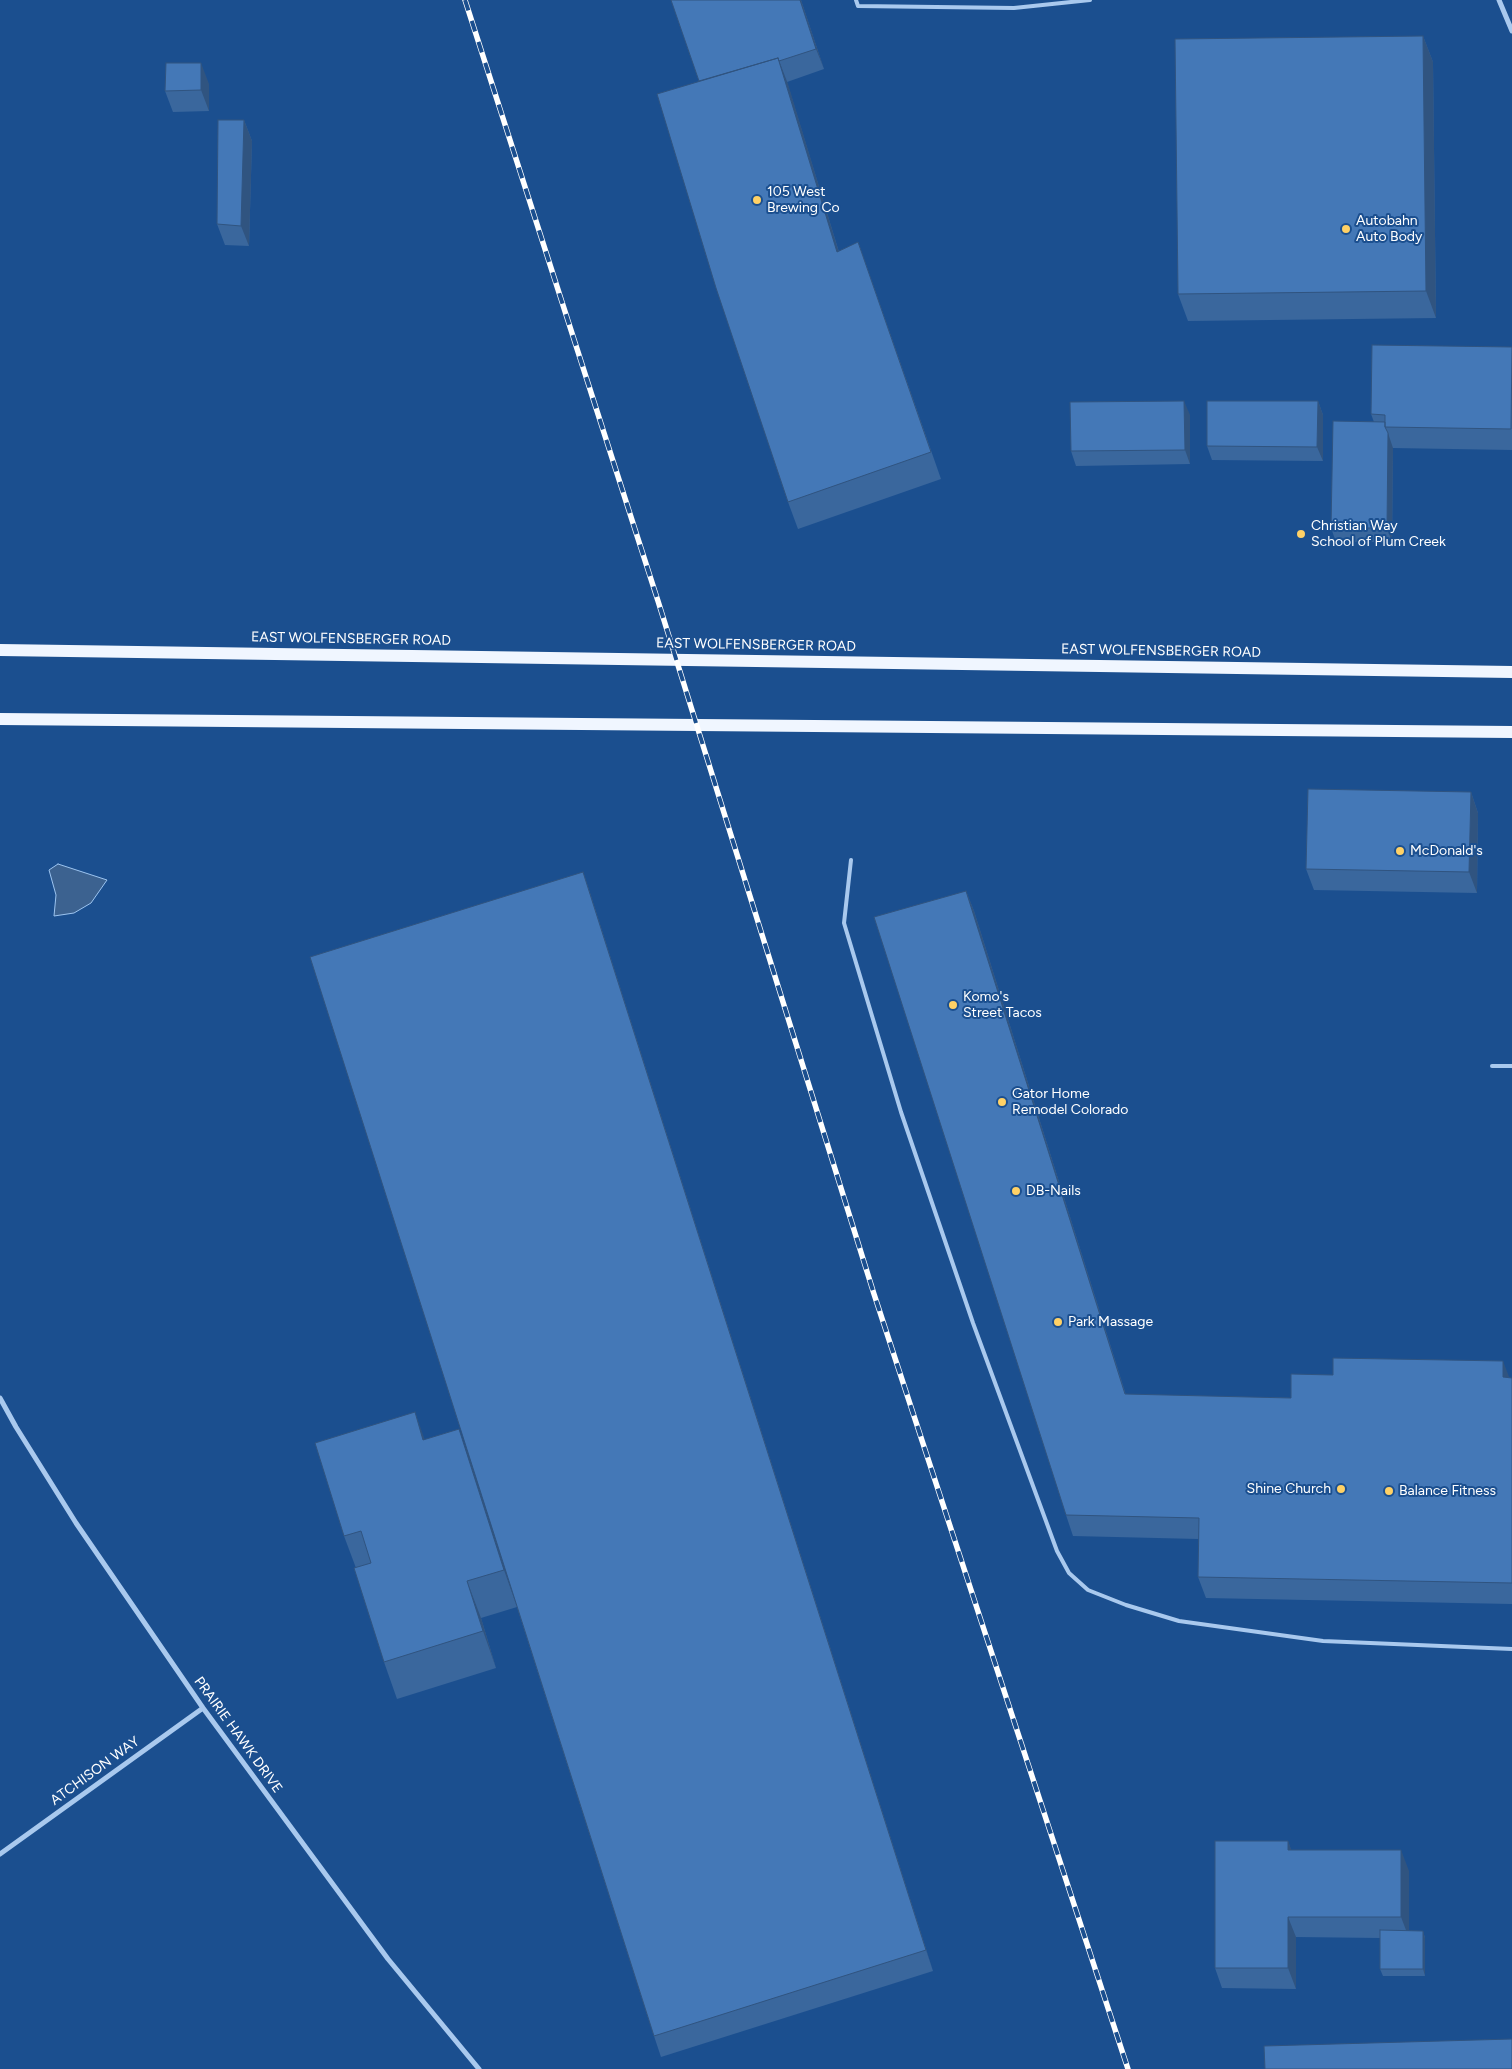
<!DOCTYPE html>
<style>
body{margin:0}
canvas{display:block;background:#1b4f8f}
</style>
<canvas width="1512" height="2069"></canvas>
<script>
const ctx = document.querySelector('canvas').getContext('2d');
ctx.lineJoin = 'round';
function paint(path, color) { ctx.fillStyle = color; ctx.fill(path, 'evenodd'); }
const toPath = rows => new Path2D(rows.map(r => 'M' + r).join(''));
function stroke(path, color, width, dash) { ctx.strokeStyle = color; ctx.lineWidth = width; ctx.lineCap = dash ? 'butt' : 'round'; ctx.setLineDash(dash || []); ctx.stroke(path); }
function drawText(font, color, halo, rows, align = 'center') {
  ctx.font = font + ' Figtree,sans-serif'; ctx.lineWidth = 4; ctx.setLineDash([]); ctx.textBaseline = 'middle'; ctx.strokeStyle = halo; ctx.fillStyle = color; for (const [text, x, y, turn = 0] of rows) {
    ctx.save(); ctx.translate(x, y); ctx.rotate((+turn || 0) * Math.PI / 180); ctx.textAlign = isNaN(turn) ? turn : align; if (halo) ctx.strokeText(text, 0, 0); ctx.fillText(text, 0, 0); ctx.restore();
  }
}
const water = toPath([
 [58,864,107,880,91,903,74,913,54,916,56,895,49,870,58,864]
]);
paint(water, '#3c6290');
stroke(water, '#9cc4f0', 1);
stroke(toPath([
 [856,0,858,6,1014,8,1090,0],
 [851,860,844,923,901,1112,973,1323,1057,1551,1069,1573,1088,1590,1126,1605,1179,1621,1323,1641,1512,1649],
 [1492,1066,1512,1066]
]), '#a9c9ee', 4);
stroke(toPath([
 [1499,0,1512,31],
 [0,1398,16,1427,76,1523,203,1708,388,1959,479,2069],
 [0,1854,203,1708]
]), '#a9c9ee', 5);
stroke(toPath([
 [0,650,1512,672],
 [0,719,1512,732]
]), '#f0f6ff', 12);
const rail = toPath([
 [465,0,658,601,874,1294,1128,2069]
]);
stroke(rail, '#fff', 5.5);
stroke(rail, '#1b4f8f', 4, [11]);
paint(toPath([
 [671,0,801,0,824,69,787,82,839,252,858,242,941,479,798,529,788,502,699,81],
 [1423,36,1433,62,1436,318,1188,321,1178,294],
 [209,84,209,111,173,112,165,91],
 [244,120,252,141,249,246,225,245,217,224],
 [1512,347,1512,450,1393,448,1392,542,1336,542,1331,528,1374,422,1371,414],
 [1318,401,1323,415,1323,461,1212,460,1207,446],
 [1190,415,1190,464,1076,466,1071,451],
 [1471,792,1478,813,1477,893,1314,890,1306,869],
 [583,872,590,893,933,1971,661,2057,654,2036,517,1607,481,1618,496,1668,397,1699,384,1662,356,1568,344,1536,468,1452],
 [966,891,974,911,1126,1395,1291,1398,1512,1378,1512,1604,1206,1598,1198,1577,1199,1539,1073,1536,1066,1515],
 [1288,1841,1291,1850,1409,1871,1409,1931,1423,1931,1425,1938,1425,1976,1383,1976,1380,1969,1380,1938,1296,1937,1296,1989,1222,1988,1215,1968]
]), '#3a679d');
paint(toPath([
 [800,0,801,0,824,69,816,49],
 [1423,36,1433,62,1436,318,1426,291],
 [778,58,788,84,847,279,837,252],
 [201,63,209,84,209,111,201,90],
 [244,120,252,141,249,246,241,226],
 [1184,401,1190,415,1190,464,1185,450],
 [1318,401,1323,415,1323,461,1317,447],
 [1388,433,1393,448,1392,542,1387,528],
 [1471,792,1478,813,1477,893,1469,872],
 [583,872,590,893,933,1971,926,1950],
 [966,891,974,911,1132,1415,1125,1394],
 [1503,1361,1511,1382,1503,1377],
 [415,1412,428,1449,423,1440],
 [459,1429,473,1466,517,1607,504,1570],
 [467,1581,481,1618,496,1668,483,1631],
 [1288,1841,1296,1862,1288,1850],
 [1401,1850,1409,1871,1409,1938,1401,1917],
 [1288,1917,1296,1937,1296,1989,1288,1968],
 [1423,1931,1425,1938,1425,1976,1423,1969]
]), '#305480');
const building = toPath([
 [671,0,800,0,816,49,779,61,778,58,699,81,671,0],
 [1423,36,1426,291,1178,294,1175,39,1423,36],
 [778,58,837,252,858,242,931,452,788,502,716,288,657,94,778,58],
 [166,63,201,63,201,90,165,91,166,63],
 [218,120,244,120,241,226,217,224,218,120],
 [1372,345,1512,347,1511,429,1385,427,1385,415,1371,414,1372,345],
 [1184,401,1185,450,1071,451,1070,402,1184,401],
 [1207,401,1318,401,1317,447,1207,446,1207,401],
 [1333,421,1385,422,1385,427,1388,433,1387,528,1331,528,1333,421],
 [1308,789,1471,792,1469,872,1306,869,1308,789],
 [583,872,926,1950,654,2036,310,957,583,872],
 [966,891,1125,1394,1291,1398,1291,1374,1333,1375,1333,1358,1503,1361,1503,1377,1512,1378,1512,1583,1198,1577,1199,1518,1066,1515,874,917,966,891],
 [415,1412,423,1440,459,1429,504,1570,467,1581,483,1631,384,1662,354,1568,371,1563,361,1531,344,1536,315,1443,415,1412],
 [1215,1841,1288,1841,1288,1850,1401,1850,1401,1917,1288,1917,1288,1968,1215,1968,1215,1841],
 [1380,1930,1423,1931,1423,1969,1380,1969,1380,1930],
 [1512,2039,1512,2069,1265,2069,1264,2046,1512,2039]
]);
paint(building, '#4478b7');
stroke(building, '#305480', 1);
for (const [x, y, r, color] of [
 [757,200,5,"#ffd166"],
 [1346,229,5,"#ffd166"],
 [1301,534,5,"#ffd166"],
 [1400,851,5,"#ffd166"],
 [953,1005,5,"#ffd166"],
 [1002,1102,5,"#ffd166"],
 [1016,1191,5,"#ffd166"],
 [1058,1322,5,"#ffd166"],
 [1341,1489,5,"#ffd166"],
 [1389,1491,5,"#ffd166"]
]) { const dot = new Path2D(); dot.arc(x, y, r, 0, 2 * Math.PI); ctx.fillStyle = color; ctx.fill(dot); stroke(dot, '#1b4f8f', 2); }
drawText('14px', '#fff', '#1b4f8f', [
 ["105 West",767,192],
 ["Brewing Co",767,208],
 ["Autobahn",1356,221],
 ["Auto Body",1356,237],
 ["Christian Way",1311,526],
 ["School of Plum Creek",1311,542],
 ["McDonald's",1410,851],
 ["Komo's",963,997],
 ["Street Tacos",963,1013],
 ["Gator Home",1012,1094],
 ["Remodel Colorado",1012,1110],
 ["DB-Nails",1026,1191],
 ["Park Massage",1068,1322],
 ["Shine Church",1331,1489,"right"],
 ["Balance Fitness",1399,1491]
], 'left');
drawText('14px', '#fff', '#1b4f8f', [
 ["EAST WOLFENSBERGER ROAD",351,639,1],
 ["EAST WOLFENSBERGER ROAD",756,645,1],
 ["EAST WOLFENSBERGER ROAD",1161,651,1],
 ["PRAIRIE HAWK DRIVE",238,1735,54],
 ["ATCHISON WAY",95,1771,-36]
]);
</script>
